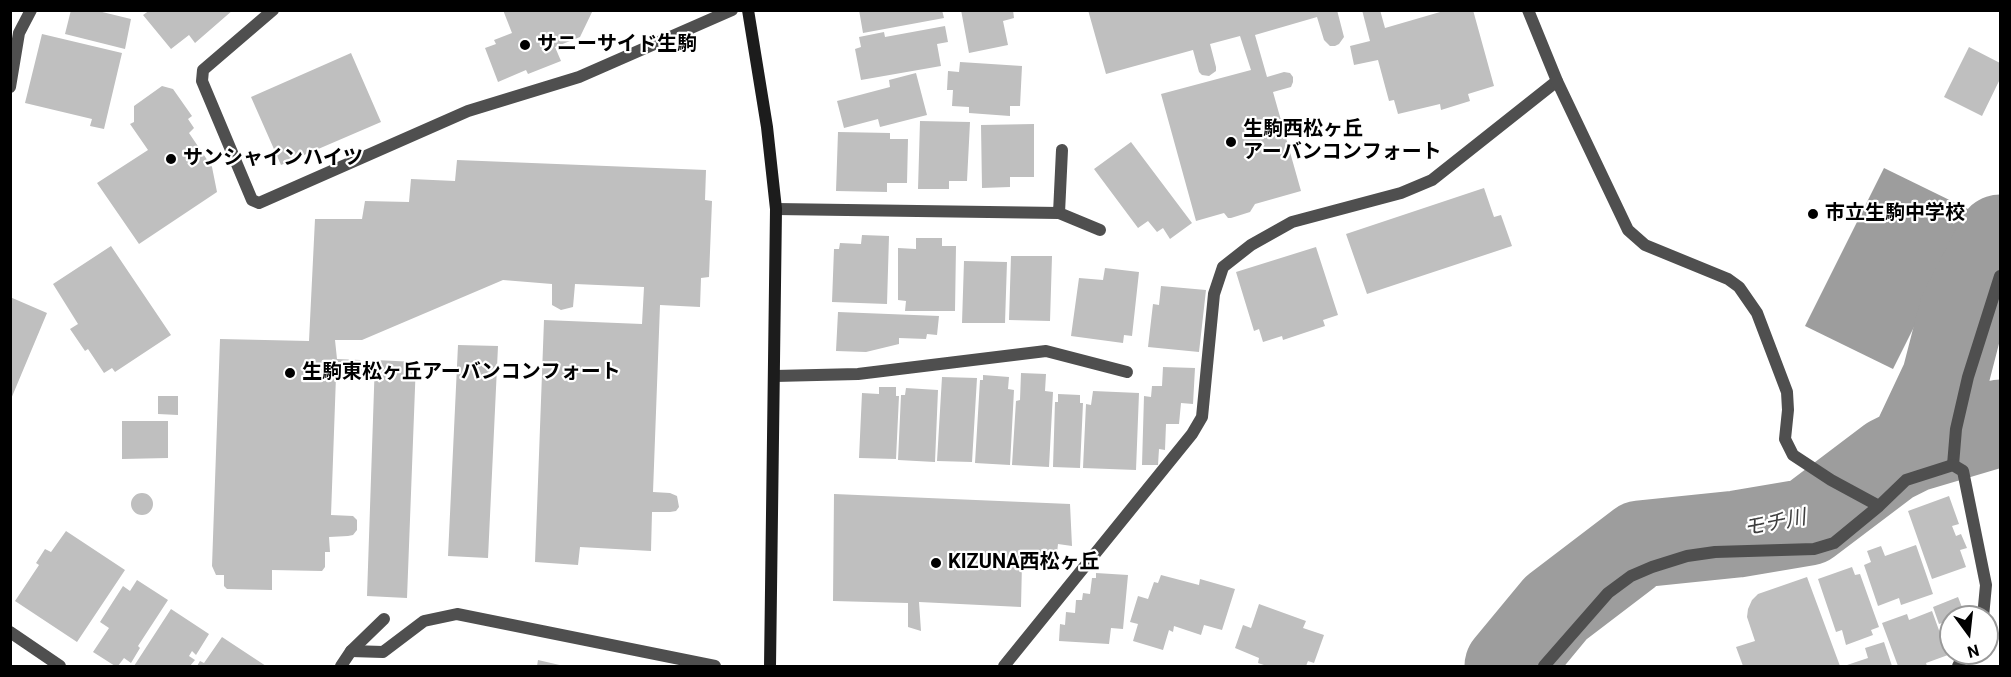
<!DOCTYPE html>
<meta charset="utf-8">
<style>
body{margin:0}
#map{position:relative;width:2011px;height:677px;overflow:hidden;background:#fff;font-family:Roboto,sans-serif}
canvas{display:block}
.frame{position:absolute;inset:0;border:12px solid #000;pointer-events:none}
.north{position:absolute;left:1939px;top:605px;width:60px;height:60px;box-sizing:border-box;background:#fff;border:2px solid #999;border-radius:50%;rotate:165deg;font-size:16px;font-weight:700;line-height:24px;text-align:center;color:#000}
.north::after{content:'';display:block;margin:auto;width:21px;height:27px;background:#000;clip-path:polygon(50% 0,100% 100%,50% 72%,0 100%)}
</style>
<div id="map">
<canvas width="2011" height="677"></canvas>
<div class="frame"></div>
<div class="north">N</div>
</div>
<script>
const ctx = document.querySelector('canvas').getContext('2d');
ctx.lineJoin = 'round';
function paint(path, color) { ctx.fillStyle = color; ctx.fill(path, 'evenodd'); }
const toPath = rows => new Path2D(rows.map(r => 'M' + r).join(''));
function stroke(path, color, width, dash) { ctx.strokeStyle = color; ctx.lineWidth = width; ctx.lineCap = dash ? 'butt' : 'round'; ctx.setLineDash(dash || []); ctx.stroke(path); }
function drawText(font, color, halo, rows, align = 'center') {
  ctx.font = font + ' Roboto,"Noto Sans JP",sans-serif'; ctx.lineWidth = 4.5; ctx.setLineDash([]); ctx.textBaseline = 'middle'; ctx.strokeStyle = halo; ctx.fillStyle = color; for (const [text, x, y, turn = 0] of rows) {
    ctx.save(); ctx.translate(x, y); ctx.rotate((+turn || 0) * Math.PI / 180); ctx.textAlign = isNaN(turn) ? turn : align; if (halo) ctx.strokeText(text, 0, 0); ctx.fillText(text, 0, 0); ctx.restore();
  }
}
paint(toPath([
 [1884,168,1972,211,1893,369,1805,326]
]), '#9d9d9d');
stroke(toPath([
 [1912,449,2000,423],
 [1508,666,1556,608,1640,544,1737,534,1808,522,1890,460,1912,449,1945,379,1962,313,2000,238]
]), '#9d9d9d', 87);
paint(toPath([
 [71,10,94,10,131,19,125,49,65,34],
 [150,10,233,10,195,43,189,35,171,49,143,15],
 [503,10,593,10,580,37,555,47,561,61,528,74,526,70,498,82,485,48,496,44,494,40,512,33],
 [859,10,942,10,944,18,863,33],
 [961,10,1013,10,1014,18,1003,21,1008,45,969,53],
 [1088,10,1337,10,1344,37,1339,44,1335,46,1330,46,1324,40,1317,17,1255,35,1267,77,1284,72,1290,73,1293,77,1293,82,1291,87,1273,92,1301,191,1255,204,1250,212,1231,218,1228,218,1224,213,1196,221,1161,94,1251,70,1240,36,1210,44,1216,67,1216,71,1209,76,1202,75,1199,72,1193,50,1106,74],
 [1362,10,1380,10,1385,28,1447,10,1473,10,1494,86,1468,94,1470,101,1441,110,1440,104,1398,114,1394,100,1389,101,1378,60,1354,65,1350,46,1370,41],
 [945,26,948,42,937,44,941,66,861,80,855,49,861,47,859,37,884,32,885,37],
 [42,34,122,53,104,129,90,126,92,119,25,103],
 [1969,47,2000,63,2000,79,1982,116,1944,97],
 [351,53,381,122,281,165,251,97],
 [960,62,1022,66,1020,106,1010,106,1010,116,969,113,969,107,952,106,953,90,947,90,948,71,959,72],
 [916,73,927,115,880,127,878,119,844,128,837,101,890,87,889,80],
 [162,86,173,89,192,116,188,119,194,128,189,133,212,167,217,192,139,244,97,183,148,150,130,124,134,122,134,106],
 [920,121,970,122,967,181,949,181,949,189,918,189],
 [1034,124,1034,177,1010,177,1010,187,982,188,981,125],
 [838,132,890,133,890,139,908,139,907,183,887,183,887,192,836,191],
 [1131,142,1192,223,1170,239,1163,228,1157,232,1148,221,1138,228,1094,169],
 [457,160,706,170,705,200,712,201,709,277,701,278,700,307,660,305,653,492,670,493,677,496,679,507,676,511,670,512,652,512,651,551,580,547,578,565,535,562,544,320,642,324,644,287,575,284,573,307,561,310,552,305,552,284,503,280,362,340,335,340,337,359,360,360,363,366,360,376,336,376,331,515,353,516,357,520,357,530,353,535,348,536,329,537,330,552,325,552,325,567,322,571,272,570,272,590,227,589,224,586,224,575,216,575,212,566,220,339,309,341,315,219,362,219,365,201,409,202,411,179,455,181],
 [1484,188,1494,217,1501,215,1512,246,1367,294,1346,234],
 [862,235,889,236,887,304,832,302,834,249,839,249,840,243,861,244],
 [916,238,942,238,942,246,956,246,955,311,905,311,906,301,898,300,898,248,916,249],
 [111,246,171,335,115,372,112,368,104,373,88,349,85,351,70,329,78,324,53,284],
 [1316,247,1338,315,1323,320,1325,326,1283,340,1282,336,1263,342,1259,329,1254,331,1236,272],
 [1011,256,1052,256,1050,321,1009,320],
 [964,261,1007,262,1005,323,962,323],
 [1105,268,1139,272,1132,336,1124,335,1123,343,1071,336,1079,278,1103,280],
 [1161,286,1206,290,1199,352,1148,347,1153,304,1159,305],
 [10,297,47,313,11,399,10,399],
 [838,312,939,316,937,335,927,334,926,339,899,338,899,344,866,352,836,351],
 [458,345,498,346,488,558,448,556],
 [375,360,416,362,407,598,367,596],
 [1163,367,1195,368,1193,404,1181,403,1179,424,1166,424,1165,450,1159,449,1158,465,1142,465,1144,396,1151,397,1152,386,1162,386],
 [1021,373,1046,374,1045,391,1053,392,1049,467,1012,465,1016,401,1020,400],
 [983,375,1009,377,1008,389,1014,390,1010,465,975,463,980,380,983,380],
 [942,377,977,378,972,462,937,461],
 [879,387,896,387,896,396,899,396,896,459,859,458,862,393,879,394],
 [906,388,938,390,935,462,898,460,901,395,905,395],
 [1093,391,1139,393,1136,470,1083,468,1086,404,1091,405],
 [1058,394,1080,395,1080,403,1083,403,1080,468,1053,467,1055,402,1058,402],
 [158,396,178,396,178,415,158,414],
 [122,421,168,421,168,458,122,459],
 '131 504a11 11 0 1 1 22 0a11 11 0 1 1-22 0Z',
 [834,494,1070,504,1072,546,1058,544,1056,562,1022,563,1021,607,919,602,921,631,908,627,908,603,833,601],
 [1949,496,1959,524,1952,526,1956,536,1961,534,1967,548,1960,550,1966,567,1932,579,1908,511],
 [66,531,125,570,77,642,15,601,39,565,36,563,45,549,51,552],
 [1916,545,1933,594,1901,605,1899,598,1878,606,1864,565,1871,562,1867,551,1881,546,1885,556],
 [1852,567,1855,575,1860,574,1879,627,1871,630,1873,635,1846,645,1842,630,1836,632,1818,579],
 [1096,573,1128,575,1123,629,1111,628,1109,644,1059,641,1060,624,1065,625,1066,612,1075,613,1076,600,1082,600,1083,593,1090,594,1092,578,1096,578],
 [1161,575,1199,585,1200,579,1235,589,1222,630,1204,625,1201,635,1174,626,1173,632,1169,630,1163,650,1133,641,1138,624,1130,622,1138,596,1148,599,1154,582,1158,583],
 [1807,577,1840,666,1743,666,1736,647,1755,641,1747,617,1748,609,1752,600,1758,594],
 [137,580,168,600,138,646,140,648,131,663,124,658,118,666,115,666,93,652,109,628,100,622,123,586,130,591],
 [1958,597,1965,615,1951,617,1951,620,1939,624,1933,607],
 [1259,604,1306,621,1303,628,1324,635,1314,663,1308,661,1306,666,1267,666,1258,663,1259,658,1235,648,1243,625,1251,628],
 [171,609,209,634,196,655,192,651,189,656,195,660,190,666,134,666],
 [1932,611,1948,655,1926,663,1927,666,1898,666,1882,623,1907,614,1909,620],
 [222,637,266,666,197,666,200,661,204,663],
 [1884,642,1892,666,1848,666,1847,665,1868,658,1865,648],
 [538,660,564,666,537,666]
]), '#bfbfbf');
stroke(toPath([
 [10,87,19,33,31,10],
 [776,209,1059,213,1100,230],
 [1059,213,1062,150],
 [775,376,858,374,1046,351,1127,372],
 [1953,465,1956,429,1968,377,2000,276],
 [351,651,383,652,424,621,457,614,715,666],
 [1004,666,1192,434,1202,417,1214,294,1223,267,1251,245,1292,222,1401,193,1432,180,1557,81]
]), '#4f4f4f', 12);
stroke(toPath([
 [273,10,203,70,202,81,252,200,259,203,468,111,579,77,732,10],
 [1528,10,1557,81,1628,230,1645,245,1728,279,1739,287,1757,313,1787,392,1788,410,1785,439,1793,455,1831,480,1879,506,1906,480,1953,465,1963,471,1986,585,1983,617],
 [10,632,60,666],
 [341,666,351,651,384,619],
 [1544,666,1608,593,1631,576,1652,567,1687,556,1715,552,1814,549,1834,543,1879,506],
 [1958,666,1965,653]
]), '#4f4f4f', 12);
stroke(toPath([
 [748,10,767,127,776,209,770,666]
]), '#1c1c1c', 12);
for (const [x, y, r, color] of [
 [525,45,6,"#000"],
 [1231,142,6,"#000"],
 [171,159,6,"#000"],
 [1813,214,6,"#000"],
 [290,373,6,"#000"],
 [936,563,6,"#000"]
]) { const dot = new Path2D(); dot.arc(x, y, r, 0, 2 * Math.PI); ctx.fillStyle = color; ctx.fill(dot); stroke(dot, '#fff', 2); }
drawText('bold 20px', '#000', '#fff', [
 ["サニーサイド生駒",537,45],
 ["生駒西松ヶ丘",1243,130],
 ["アーバンコンフォート",1243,153],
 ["サンシャインハイツ",183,159],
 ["市立生駒中学校",1825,214],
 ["生駒東松ヶ丘アーバンコンフォート",302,373],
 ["KIZUNA西松ヶ丘",948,563]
], 'left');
drawText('italic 21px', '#3e3e3e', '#fff', [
 ["モチ川",1775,524,-11]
]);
</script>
